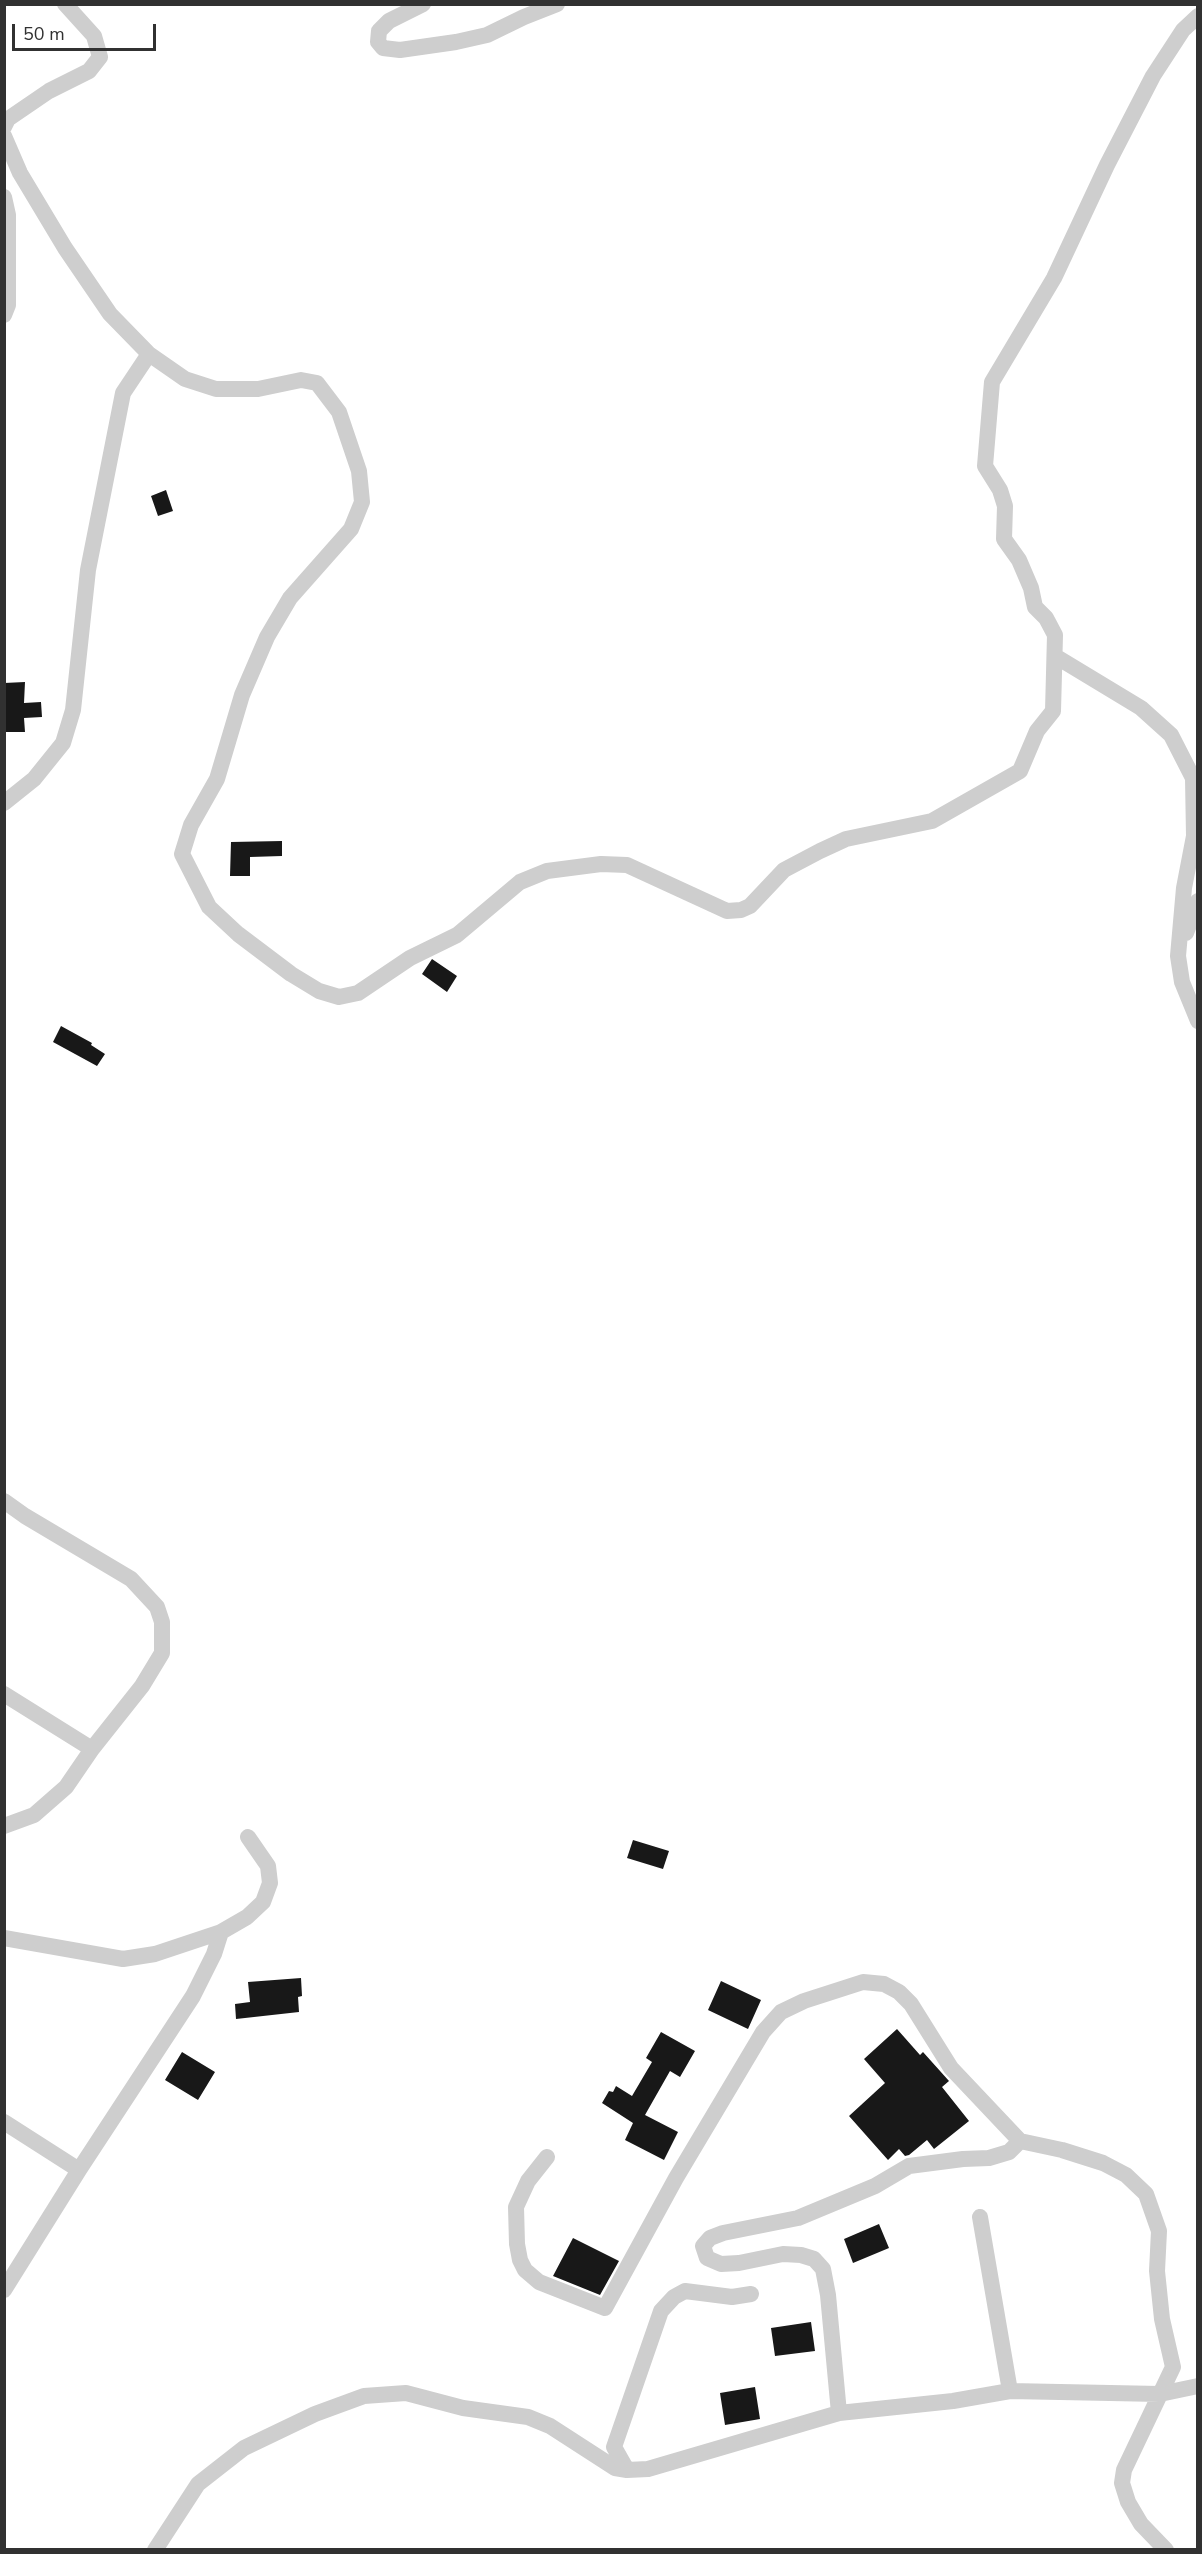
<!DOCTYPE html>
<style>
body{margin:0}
#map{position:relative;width:1202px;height:2554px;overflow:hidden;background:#fff;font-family:"Nunito Sans",sans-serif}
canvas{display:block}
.frame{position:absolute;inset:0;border:6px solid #313131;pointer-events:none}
.scale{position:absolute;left:12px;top:24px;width:144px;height:27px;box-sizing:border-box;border:3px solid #313131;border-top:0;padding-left:8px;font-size:18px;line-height:21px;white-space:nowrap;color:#313131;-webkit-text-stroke:4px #fff;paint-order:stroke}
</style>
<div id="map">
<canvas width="1202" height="2554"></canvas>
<div class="frame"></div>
<div class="scale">50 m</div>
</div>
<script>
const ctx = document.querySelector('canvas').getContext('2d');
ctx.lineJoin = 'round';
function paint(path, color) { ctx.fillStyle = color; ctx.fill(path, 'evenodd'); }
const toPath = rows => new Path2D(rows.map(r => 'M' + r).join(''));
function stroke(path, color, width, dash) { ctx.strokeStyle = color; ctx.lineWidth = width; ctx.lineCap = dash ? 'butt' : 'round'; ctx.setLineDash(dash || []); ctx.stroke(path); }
paint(toPath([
 [166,490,173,511,158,516,151,496],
 [25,682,24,703,41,702,42,717,24,718,25,732,4,732,4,683],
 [282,841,282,856,250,857,250,876,230,876,231,842],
 [432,959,457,976,447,992,422,974],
 [61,1026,92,1043,91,1045,105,1054,97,1066,53,1042],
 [633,1840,669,1851,663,1869,627,1858],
 [301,1978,302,1996,298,1997,299,2012,236,2019,235,2004,250,2002,248,1982],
 [721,1981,761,2000,748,2029,708,2010],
 [897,2029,920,2055,923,2052,949,2081,942,2087,969,2121,934,2149,927,2140,909,2155,905,2156,899,2149,888,2160,849,2116,885,2083,864,2059],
 [661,2032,695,2051,680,2077,670,2071,645,2115,678,2132,664,2160,625,2140,633,2123,602,2103,609,2091,613,2092,616,2086,632,2096,652,2062,646,2058],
 [182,2052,215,2072,198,2100,165,2080],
 [879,2224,889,2248,853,2263,844,2239],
 [573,2238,619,2261,600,2295,553,2276],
 [811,2322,815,2351,775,2356,771,2328],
 [755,2387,760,2419,725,2425,720,2393]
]), '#181818');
stroke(toPath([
 [423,4,389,21,379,31,378,42,383,48,400,50,456,42,487,35,524,17,557,4],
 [4,127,8,119,49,91,89,71,100,57,94,36,65,4],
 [4,136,20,173,65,248,110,314,149,354,185,379,216,389,258,389,301,380,317,383,339,412,359,471,362,502,351,529,290,598,267,637,242,695,217,779,191,825,182,854,209,907,238,934,291,974,319,991,339,997,358,993,410,958,457,935,520,882,547,871,601,864,627,865,727,911,741,910,750,906,784,870,820,851,846,839,932,821,1020,771,1037,731,1053,711,1055,635,1046,618,1035,607,1031,588,1019,560,1004,539,1005,506,1000,490,985,466,992,382,1054,278,1107,165,1153,76,1183,30,1198,16],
 [4,197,8,215,8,305,4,315],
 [1055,656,1141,708,1171,735,1193,778,1194,836,1184,888,1178,956,1182,982,1198,1021],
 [4,803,34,779,63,743,73,710,88,570,123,393,149,354],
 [1186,933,1198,901],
 [4,1501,25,1516,131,1579,157,1607,162,1622,162,1653,142,1686,92,1749,66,1787,34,1815,4,1826],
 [4,1694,92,1749],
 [4,1938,123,1959,155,1954,221,1932,247,1917,263,1902,270,1883,268,1866,248,1837],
 [4,2122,79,2170],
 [547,2157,528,2181,516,2207,517,2244,520,2260,525,2270,539,2282,605,2308,676,2178,763,2032,781,2012,804,2001,863,1982,884,1984,899,1992,911,2004,951,2068,1020,2141,1062,2150,1103,2163,1126,2175,1146,2194,1159,2231,1157,2271,1162,2319,1173,2367,1124,2470,1122,2483,1128,2502,1141,2524,1166,2550],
 [980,2217,1010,2391],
 [4,2290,79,2170,193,1996,214,1954,221,1932],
 [839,2413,828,2295,823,2269,814,2259,801,2255,783,2254,739,2263,721,2264,707,2258,703,2246,710,2238,723,2233,798,2218,875,2186,909,2166,963,2159,989,2158,1009,2152,1020,2141],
 [627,2470,614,2447,661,2311,674,2297,685,2291,732,2297,751,2294],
 [155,2550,198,2484,244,2448,315,2414,364,2396,406,2393,463,2408,528,2417,550,2426,615,2468,627,2470,648,2469,839,2413,953,2401,1010,2391,1160,2394,1198,2386]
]), '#cecece', 16);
</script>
